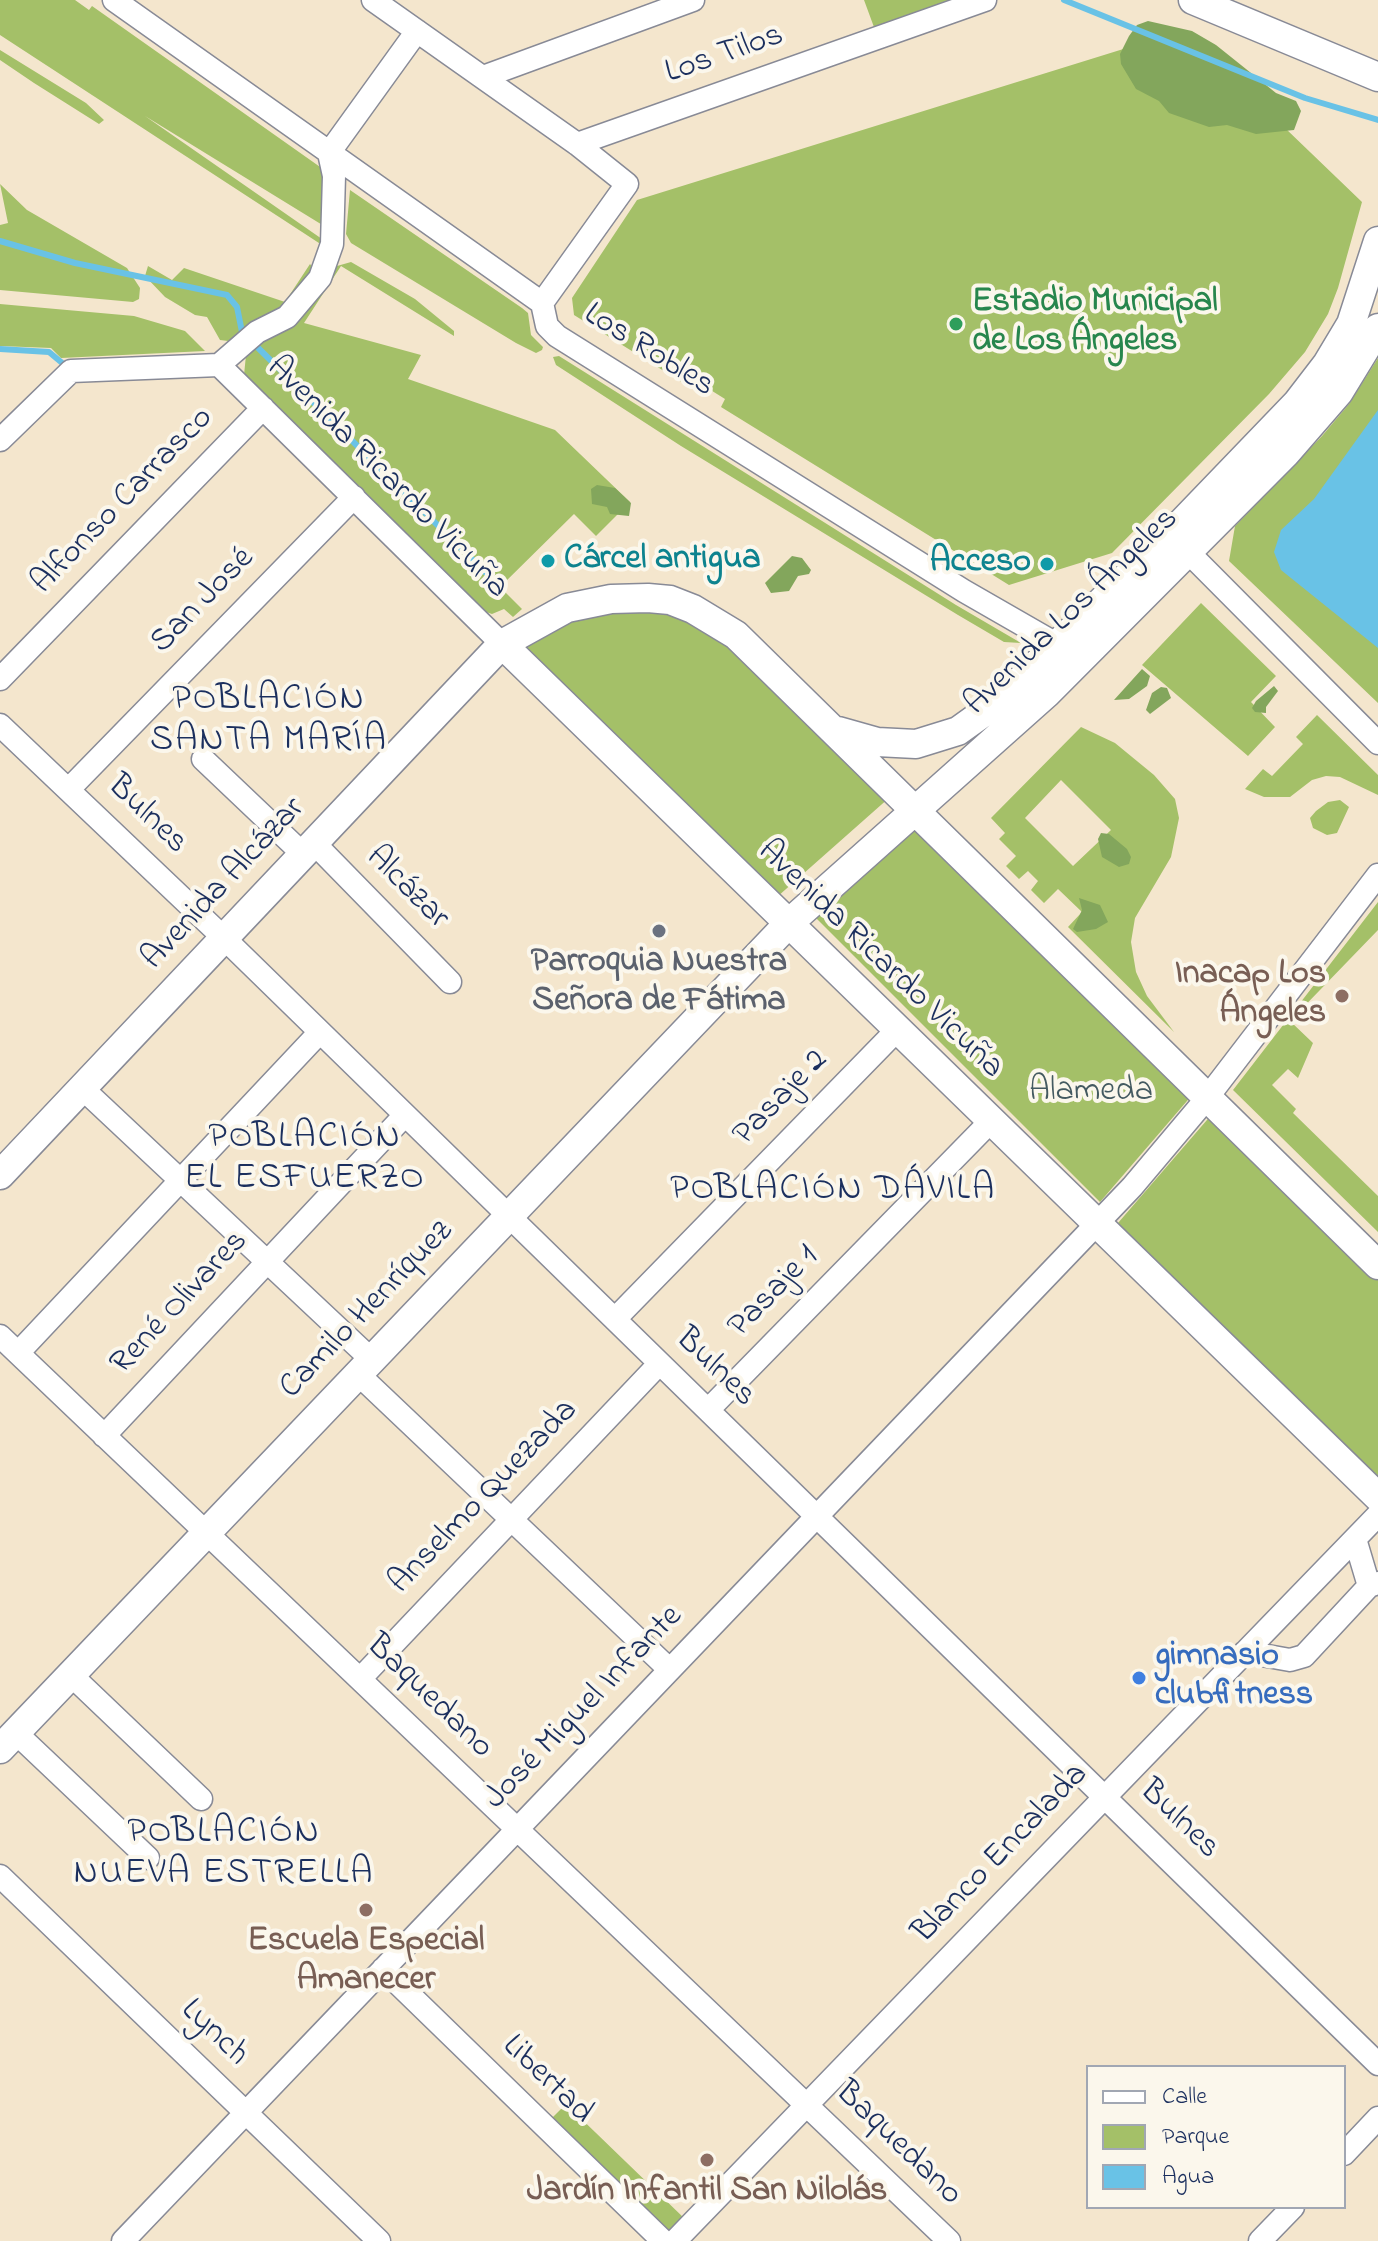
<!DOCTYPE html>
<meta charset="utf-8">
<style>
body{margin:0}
#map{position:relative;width:1378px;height:2241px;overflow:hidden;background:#f4e6cd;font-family:"Indie Flower",sans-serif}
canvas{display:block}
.legend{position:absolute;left:1086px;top:2065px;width:260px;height:144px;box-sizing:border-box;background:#fbf7ec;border:2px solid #a1a7b3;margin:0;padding:10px 14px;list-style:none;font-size:24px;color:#1b2f5e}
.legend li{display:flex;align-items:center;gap:16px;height:40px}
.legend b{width:40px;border:2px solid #a1a7b3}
</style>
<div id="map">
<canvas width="1378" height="2241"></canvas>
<ul class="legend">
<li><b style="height:10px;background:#fff"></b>Calle</li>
<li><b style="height:22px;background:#a4c068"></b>Parque</li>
<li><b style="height:22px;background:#69c2e6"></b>Agua</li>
</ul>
</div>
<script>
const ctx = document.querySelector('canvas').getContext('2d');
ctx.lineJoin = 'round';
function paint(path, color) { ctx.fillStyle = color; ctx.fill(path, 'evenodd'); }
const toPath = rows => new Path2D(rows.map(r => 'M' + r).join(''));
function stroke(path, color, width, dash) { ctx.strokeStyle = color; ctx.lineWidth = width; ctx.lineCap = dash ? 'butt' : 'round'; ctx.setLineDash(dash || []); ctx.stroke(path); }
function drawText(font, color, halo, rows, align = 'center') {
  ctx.font = font + ' "Indie Flower",sans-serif'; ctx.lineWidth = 8; ctx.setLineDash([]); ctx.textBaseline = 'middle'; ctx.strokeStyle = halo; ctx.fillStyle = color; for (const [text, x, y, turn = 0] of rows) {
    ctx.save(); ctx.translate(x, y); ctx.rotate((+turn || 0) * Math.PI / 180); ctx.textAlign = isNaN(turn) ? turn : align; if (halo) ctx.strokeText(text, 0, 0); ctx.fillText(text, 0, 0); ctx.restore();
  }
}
paint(toPath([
 [0,0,75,0,89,10,92,6,323,169,324,226,145,116,322,239,322,245,0,35],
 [864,0,979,0,878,38],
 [1133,46,1259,103,1362,202,1338,288,1328,314,1305,352,1269,394,1112,553,1009,585,721,407,725,399,693,379,688,386,574,315,572,298,637,200],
 [0,50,86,103,104,120,99,124,34,83,0,60],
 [0,184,27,210,127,268,140,288,139,299,133,302,0,290,0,225,8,223],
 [350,190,522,308,528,313,531,335,543,347,542,350,536,353,516,343,351,243,346,234],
 [351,262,415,299,454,331,454,336,341,266,304,323,421,355,408,379,555,430,630,502,596,536,574,514,500,587,522,609,513,617,504,609,492,614,486,612,244,375,246,355,258,342,302,317,337,266],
 [310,264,314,269,295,298,228,341,220,340,207,317,195,315,165,297,145,276,148,266,172,280,184,268,285,302],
 [0,304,134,316,185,331,205,351,61,358,51,348,0,346],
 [559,356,956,605,1021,643,1004,642,958,615,681,446,556,365,553,357],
 [1378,358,1378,703,1229,561,1235,526,1322,436,1349,404],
 [1201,603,1276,676,1251,702,1275,727,1248,756,1142,665],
 [650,606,709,625,890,797,777,897,520,646,558,622],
 [1317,715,1378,775,1378,795,1340,777,1326,776,1312,780,1290,797,1264,797,1245,789,1263,769,1272,776,1303,744,1296,737],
 [1081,727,1115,743,1154,775,1175,799,1179,818,1171,857,1135,918,1131,942,1136,972,1147,996,1174,1032,1068,927,1082,912,1058,889,1044,903,1031,890,1038,881,1028,871,1019,879,1006,866,1016,856,999,839,1005,833,991,818],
 [1061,780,1111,830,1073,866,1025,818],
 [1340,800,1349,807,1337,833,1327,835,1313,828,1310,818,1316,811,1328,802],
 [919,825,1193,1094,1100,1202,815,917],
 [1378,902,1378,930,1290,1021,1313,1043,1298,1078,1288,1069,1272,1085,1296,1109,1293,1113,1378,1196,1378,1232,1233,1090],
 [1213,1113,1378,1273,1378,1481,1118,1223],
 [566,2104,685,2219,670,2236,550,2120]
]), '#a4c068');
paint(toPath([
 [1148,21,1192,31,1216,45,1276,93,1296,101,1301,111,1294,130,1256,134,1227,125,1209,127,1169,113,1159,101,1136,89,1121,64,1120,54,1129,36,1137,25],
 [597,485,615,488,631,503,629,516,610,514,607,507,592,504,591,489],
 [792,556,802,558,811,570,809,574,798,576,789,591,771,593,765,583],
 [1142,669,1150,676,1147,686,1129,699,1114,700],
 [1274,686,1278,691,1266,707,1266,713,1255,712,1252,708,1256,701],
 [1161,687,1167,688,1171,698,1150,714,1146,710,1152,693],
 [1101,833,1109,834,1127,849,1131,857,1129,864,1119,867,1102,857,1098,839],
 [1079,898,1100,905,1108,922,1096,929,1077,932,1073,929,1082,910]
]), '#83a65c');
paint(toPath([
 [1378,410,1378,648,1281,570,1274,552,1281,530,1314,499]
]), '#69c2e6');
stroke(toPath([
 [1064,0,1305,98,1378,120],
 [0,241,75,263,227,295,237,307,242,332,485,572],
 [0,349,49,352,67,367]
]), '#69c2e6', 6);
const minor = toPath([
 [114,0,542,303],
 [373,0,577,144,627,184,542,303],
 [483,77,693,0],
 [577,144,985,0],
 [542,303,547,326,557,336,964,591,1058,645],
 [219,365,257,332,287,317,320,278,332,244,334,176,329,153,417,31],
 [219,365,502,644],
 [0,440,71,371,219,365],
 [1189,553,1378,743],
 [0,679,263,408],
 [0,725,226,940,1378,2064],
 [203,759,303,854],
 [69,789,354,497],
 [314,843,450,982],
 [82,1088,372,1360],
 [615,1319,897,1030],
 [0,1336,949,2241],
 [18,1353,320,1032],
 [358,1374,669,1669],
 [708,1410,991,1121],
 [104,1436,405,1115],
 [1355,1539,1369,1586],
 [1245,1652,1290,1660,1304,1656,1369,1586,1378,1583],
 [71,1675,201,1799],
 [360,1679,659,1364],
 [16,1733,148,1858],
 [0,1876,379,2241],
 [383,1969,663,2241],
 [1344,2154,1378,2118],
 [123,2241,1132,1187,1207,1098,1378,875],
 [675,2241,1378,1515],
 [1260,2241,1293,2207]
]);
const major = toPath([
 [1193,0,1378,77],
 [502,644,1378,1497],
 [838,731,877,742,916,744,958,731,997,703,1172,533,1297,403,1327,364,1351,324,1378,241],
 [0,1175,502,644,567,608,611,599,648,598,670,600,693,609,736,635,1378,1265],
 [0,1749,789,923,1046,694,1286,453,1339,392,1378,328]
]);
stroke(minor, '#888a96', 25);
stroke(major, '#888a96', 31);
stroke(minor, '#fff', 22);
stroke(major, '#fff', 28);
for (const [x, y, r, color] of [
 [956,324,8,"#2e9e5b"],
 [548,561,8,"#0f9aa8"],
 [1047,564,8,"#0f9aa8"],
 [659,931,8,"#6b7280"],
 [1342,996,8,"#8d6e63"],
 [1139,1678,8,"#3f7fe0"],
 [366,1910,8,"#8d6e63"],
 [707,2160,8,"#8d6e63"]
]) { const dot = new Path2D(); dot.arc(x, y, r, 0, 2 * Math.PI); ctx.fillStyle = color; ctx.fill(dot); stroke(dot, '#fbf7ec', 3); }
drawText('34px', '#1b2f5e', '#fbf7ec', [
 ["Los Tilos",725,56,-19],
 ["Los Robles",648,352,32],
 ["Avenida Ricardo Vicuña",386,479,45],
 ["Alfonso Carrasco",124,502,-46],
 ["San José",204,602,-46],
 ["Avenida Los Ángeles",1073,613,-44],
 ["Bulnes",146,816,44],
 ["Avenida Alcázar",225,885,-47],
 ["Alcázar",406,889,45],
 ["Avenida Ricardo Vicuña",879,961,44],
 ["Pasaje 2",782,1099,-46],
 ["Pasaje 1",775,1293,-46],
 ["René Olivares",181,1304,-47],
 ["Camilo Henríquez",368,1311,-46],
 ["Bulnes",714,1369,44],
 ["Anselmo Quezada",485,1498,-46],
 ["Baquedano",428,1698,44],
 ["José Miguel Infante",585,1709,-46],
 ["Bulnes",1178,1821,44],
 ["Blanco Encalada",1002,1855,-46],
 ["Lynch",213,2034,44],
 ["Libertad",546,2081,44],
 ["Baquedano",897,2145,44]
]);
drawText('bold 34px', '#27864d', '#fbf7ec', [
 ["Estadio Municipal",972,304],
 ["de Los Ángeles",972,343]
], 'left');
drawText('bold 34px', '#0d838f', '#fbf7ec', [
 ["Cárcel antigua",564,561],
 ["Acceso",1031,564,"right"]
], 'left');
drawText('bold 34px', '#5b616d', '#fbf7ec', [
 ["Parroquia Nuestra",659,964],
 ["Señora de Fátima",659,1003]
]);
drawText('bold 34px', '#785e54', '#fbf7ec', [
 ["Inacap Los",1326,976,"right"],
 ["Ángeles",1326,1015,"right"],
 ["Escuela Especial",366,1943],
 ["Amanecer",366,1982],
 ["Jardín Infantil San Nilolás",707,2193]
]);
drawText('34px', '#445a61', '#fbf7ec', [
 ["Alameda",1091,1093]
]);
drawText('bold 34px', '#366cbe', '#fbf7ec', [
 ["gimnasio",1155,1658],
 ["clubfitness",1155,1697]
], 'left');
ctx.letterSpacing = '2px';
drawText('36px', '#1b2f5e', '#fbf7ec', [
 ["POBLACIÓN",269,702],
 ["SANTA MARÍA",269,743],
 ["POBLACIÓN",305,1140],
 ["EL ESFUERZO",305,1181],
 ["POBLACIÓN DÁVILA",833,1192],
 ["POBLACIÓN",224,1835],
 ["NUEVA ESTRELLA",224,1876]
]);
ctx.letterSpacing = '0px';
</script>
